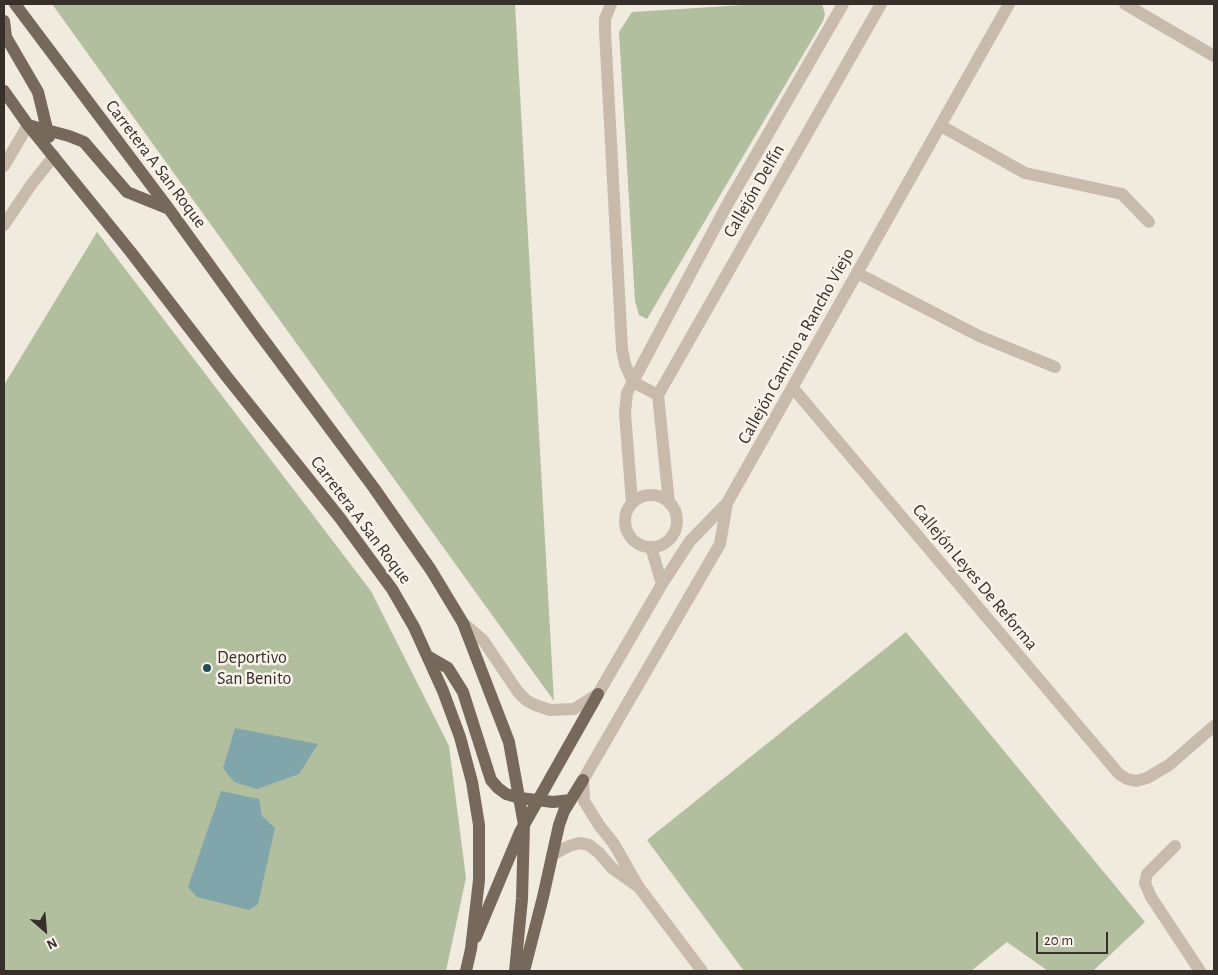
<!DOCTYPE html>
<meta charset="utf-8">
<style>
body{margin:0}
#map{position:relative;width:1218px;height:975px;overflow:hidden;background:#f1eadf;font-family:"Alegreya Sans",sans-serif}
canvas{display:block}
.frame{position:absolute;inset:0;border:5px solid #362f2a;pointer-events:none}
.north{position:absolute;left:20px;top:905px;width:50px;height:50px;-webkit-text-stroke:4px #f9f3eb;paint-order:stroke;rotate:153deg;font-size:14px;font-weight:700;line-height:20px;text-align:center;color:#362f2a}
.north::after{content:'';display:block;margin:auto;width:18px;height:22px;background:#362f2a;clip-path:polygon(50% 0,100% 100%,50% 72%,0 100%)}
.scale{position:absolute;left:1036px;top:932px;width:72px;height:22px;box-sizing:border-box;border:2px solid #362f2a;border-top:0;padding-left:6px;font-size:15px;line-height:18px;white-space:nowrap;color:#362f2a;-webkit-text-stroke:4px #f9f3eb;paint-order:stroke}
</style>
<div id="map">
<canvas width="1218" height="975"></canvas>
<div class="frame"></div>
<div class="north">N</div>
<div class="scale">20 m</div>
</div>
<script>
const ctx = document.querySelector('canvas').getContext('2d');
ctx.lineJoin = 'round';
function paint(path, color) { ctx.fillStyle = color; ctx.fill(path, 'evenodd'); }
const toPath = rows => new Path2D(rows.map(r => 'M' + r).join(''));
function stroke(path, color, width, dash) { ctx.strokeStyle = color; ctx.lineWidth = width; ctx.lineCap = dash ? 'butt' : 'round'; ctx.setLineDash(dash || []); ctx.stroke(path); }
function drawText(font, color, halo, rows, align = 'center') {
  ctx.font = font + ' "Alegreya Sans",sans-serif'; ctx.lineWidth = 5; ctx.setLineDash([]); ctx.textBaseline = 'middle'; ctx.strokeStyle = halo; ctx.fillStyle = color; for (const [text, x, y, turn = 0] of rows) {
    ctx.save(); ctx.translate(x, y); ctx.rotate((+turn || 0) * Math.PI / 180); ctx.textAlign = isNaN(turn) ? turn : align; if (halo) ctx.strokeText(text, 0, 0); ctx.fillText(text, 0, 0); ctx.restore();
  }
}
paint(toPath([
 [52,4,515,4,554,701],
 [760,4,822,4,825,14,823,21,647,319,639,315,635,301,619,32,632,12],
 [97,232,371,591,449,746,466,878,446,971,4,971,4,385],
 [906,632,1145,922,1093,971,1048,971,1007,942,971,971,744,971,647,840]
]), '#b1bf9f');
paint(toPath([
 [235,728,318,744,299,774,257,789,234,782,223,768],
 [221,791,259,799,262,816,275,828,258,904,249,910,197,897,188,887]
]), '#80a6ac');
stroke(toPath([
 [611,4,605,19,605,31,622,349,625,364,633,382,658,395],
 [1125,4,1214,56],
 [941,126,1025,173,1122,194,1149,222],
 [4,166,28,125],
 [4,225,31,185,54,156],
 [857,273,979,336,1055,367],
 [793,388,1119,774,1127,779,1136,781,1147,778,1169,765,1214,726],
 [658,395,881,4],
 [658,395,669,503],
 '625 521a26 26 0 1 1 52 0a26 26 0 1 1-52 0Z',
 [632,503,625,413,627,393,727,205,843,4],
 [651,547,662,584],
 [463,623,483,640,518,692,526,700,535,705,550,710,574,709,598,694,662,584,690,541,727,503,1009,4],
 [1175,846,1147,874,1145,883,1151,897,1200,971],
 [552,855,569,846,579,843,589,845,599,853,612,868,636,885],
 [702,971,638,886,614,844,599,825,584,801,583,780,720,544,727,503]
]), '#c8bbab', 12);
stroke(toPath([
 [15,4,169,209,255,328,374,488,431,570,463,623,509,742,524,825,522,899,515,971],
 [4,21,6,37,38,92,49,137],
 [4,91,28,125,130,251,227,377,340,518,392,589,414,627,443,691,460,737,472,782,479,825,479,880,471,949,466,971],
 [28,125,69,136,84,142,127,192,169,209],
 [429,657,448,668,463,692,491,780,498,788,506,794,520,798,553,802,571,800],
 [476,937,520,832,598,694],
 [524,971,543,897,559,825,564,811,583,780]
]), '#77685c', 12);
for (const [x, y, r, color] of [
 [207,668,5,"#224d55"]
]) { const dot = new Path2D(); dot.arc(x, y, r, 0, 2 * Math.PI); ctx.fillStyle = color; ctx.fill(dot); stroke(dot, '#f9f3eb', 2); }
drawText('18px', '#362f2a', '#f9f3eb', [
 ["Carretera A San Roque",156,164,53],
 ["Callejón Delfín",754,191,-60],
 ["Callejón Camino a Rancho Viejo",796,346,-61],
 ["Carretera A San Roque",361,520,53],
 ["Callejón Leyes De Reforma",975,577,50]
]);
drawText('18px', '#362f2a', '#f9f3eb', [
 ["Deportivo",217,658],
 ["San Benito",217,679]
], 'left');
</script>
